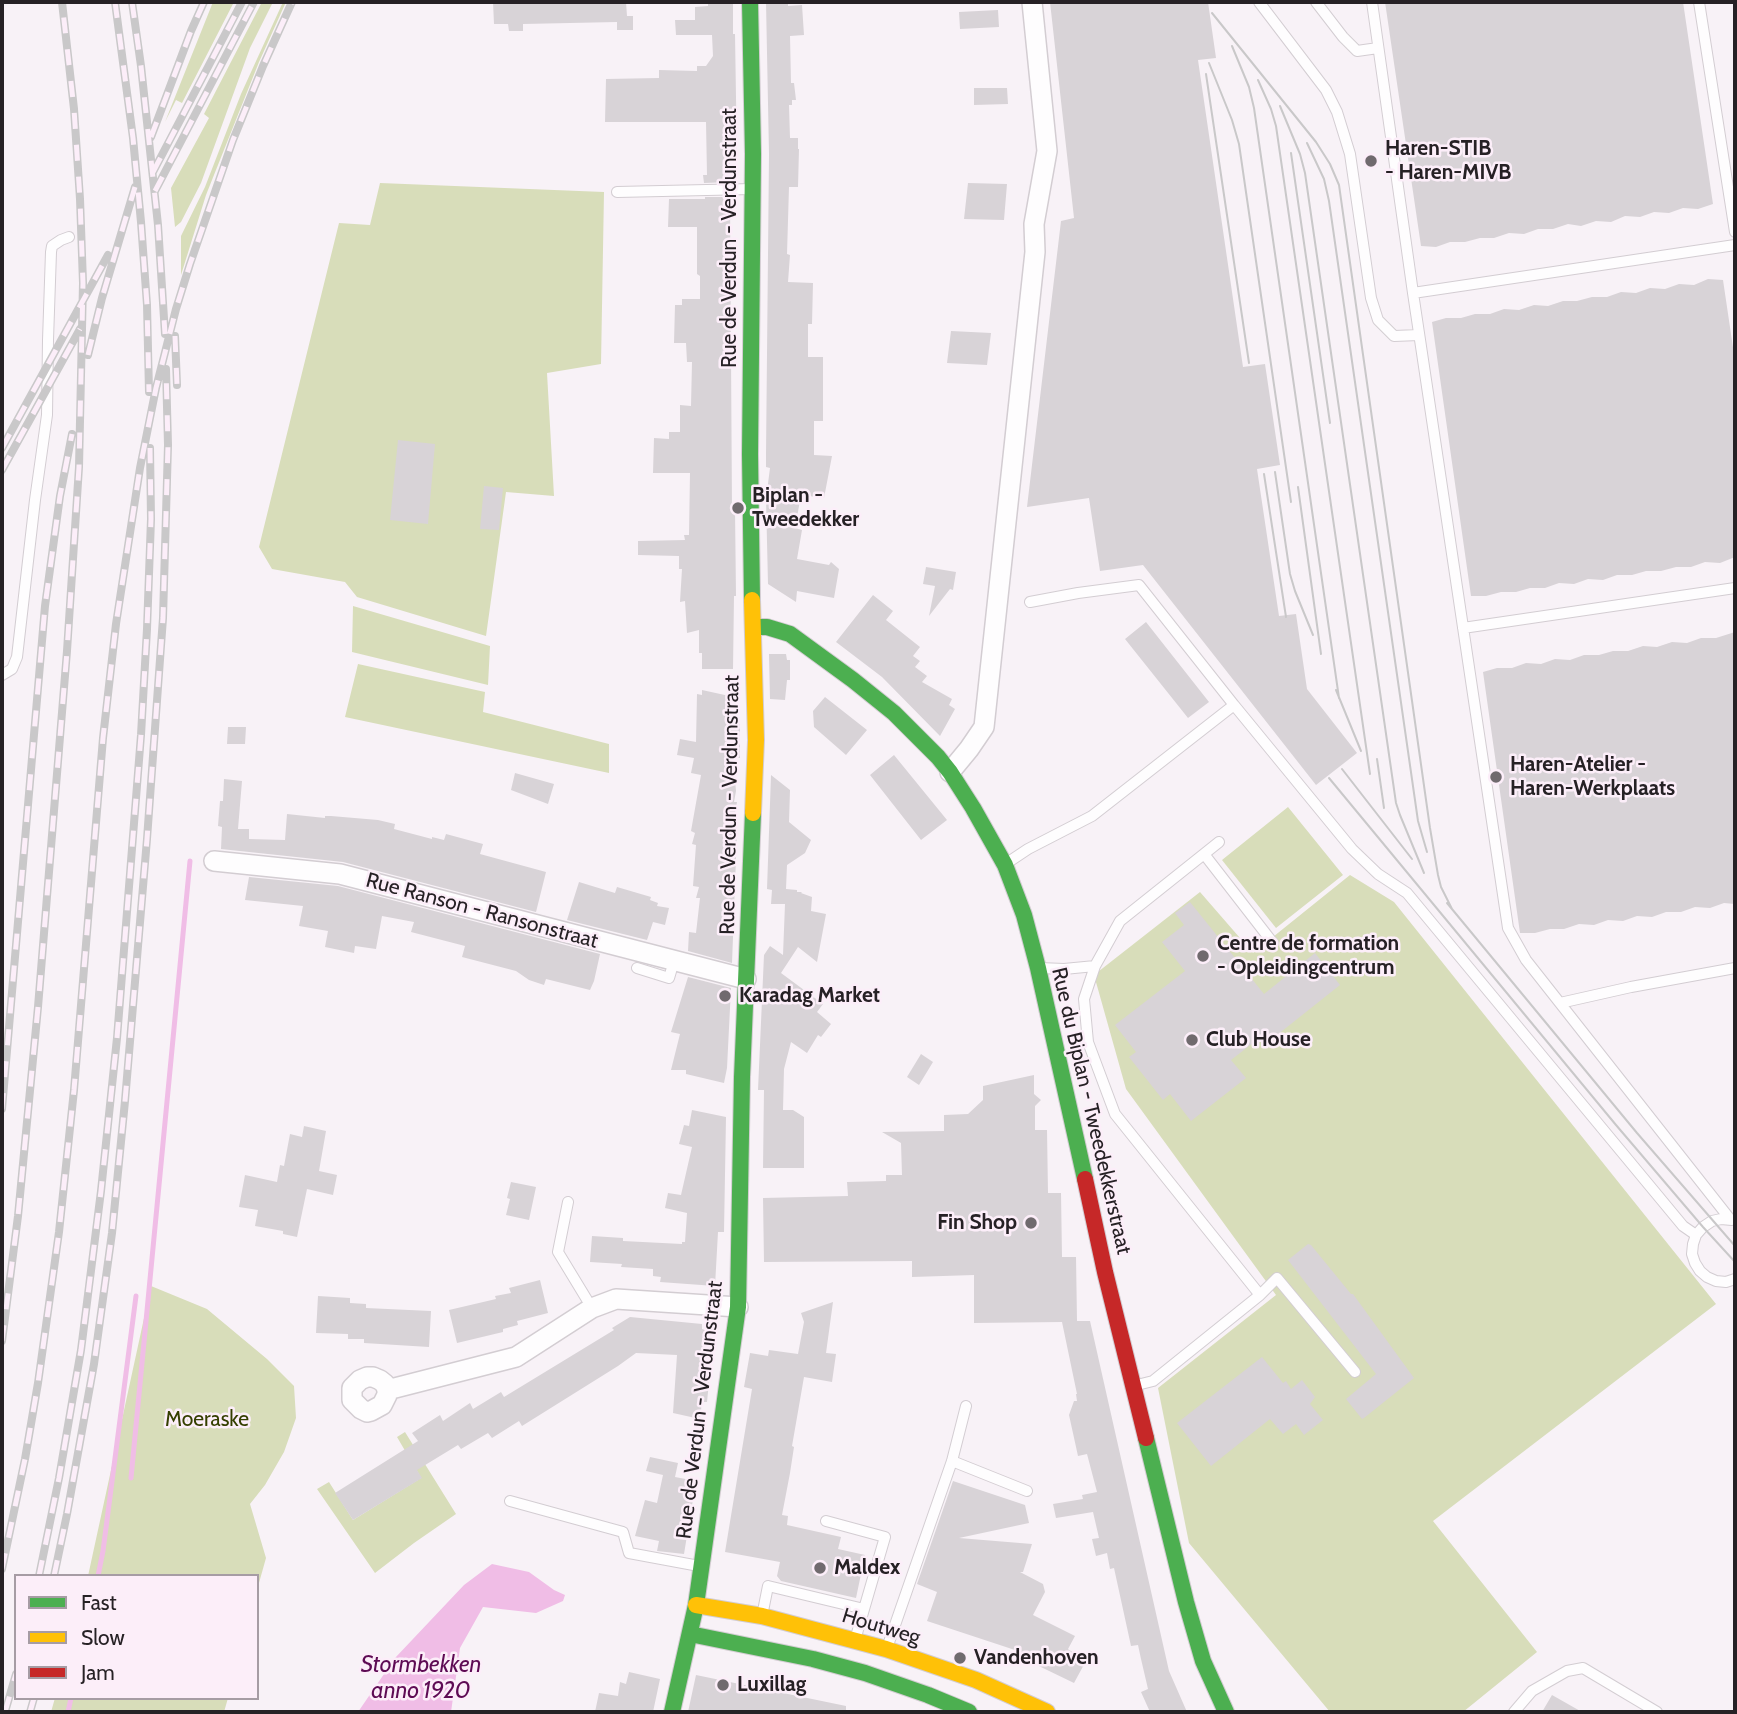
<!DOCTYPE html>
<style>
body{margin:0}
#map{position:relative;width:1737px;height:1714px;overflow:hidden;background:#f8f2f7;font-family:Cabin,sans-serif}
canvas{display:block}
.frame{position:absolute;inset:0;border:4px solid #262125;pointer-events:none}
.legend{position:absolute;left:14px;top:1574px;width:245px;height:126px;box-sizing:border-box;background:#fceef9;border:2px solid #a69ca4;margin:0;padding:9px 12px;list-style:none;font-size:21px;color:#262125}
.legend li{display:flex;align-items:center;gap:14px;height:35px}
.legend b{width:35px;border:2px solid #a69ca4}
</style>
<div id="map">
<canvas width="1737" height="1714"></canvas>
<div class="frame"></div>
<ul class="legend">
<li><b style="height:9px;background:#4caf50"></b>Fast</li>
<li><b style="height:9px;background:#ffc107"></b>Slow</li>
<li><b style="height:9px;background:#c62828"></b>Jam</li>
</ul>
</div>
<script>
const ctx = document.querySelector('canvas').getContext('2d');
ctx.lineJoin = 'round';
function paint(path, color) { ctx.fillStyle = color; ctx.fill(path, 'evenodd'); }
const toPath = rows => new Path2D(rows.map(r => 'M' + r).join(''));
function stroke(path, color, width, dash) { ctx.strokeStyle = color; ctx.lineWidth = width; ctx.lineCap = dash ? 'butt' : 'round'; ctx.setLineDash(dash || []); ctx.stroke(path); }
function drawText(font, color, halo, rows, align = 'center') {
  ctx.font = font + ' Cabin,sans-serif'; ctx.lineWidth = 5; ctx.setLineDash([]); ctx.textBaseline = 'middle'; ctx.strokeStyle = halo; ctx.fillStyle = color; for (const [text, x, y, turn = 0] of rows) {
    ctx.save(); ctx.translate(x, y); ctx.rotate((+turn || 0) * Math.PI / 180); ctx.textAlign = isNaN(turn) ? turn : align; if (halo) ctx.strokeText(text, 0, 0); ctx.fillText(text, 0, 0); ctx.restore();
  }
}
paint(toPath([
 [213,2,234,2,182,103,176,100,165,122],
 [262,2,273,2,250,48,201,183,181,222,175,227,171,188,209,118,204,114],
 [283,2,286,2,259,62,206,195,181,275,181,236,205,187,241,94],
 [380,183,604,192,601,364,547,373,554,496,506,492,486,636,357,597,345,582,272,569,259,547,339,223,370,225],
 [353,606,490,646,488,685,352,652],
 [358,664,485,692,483,712,609,744,609,773,345,717],
 [1288,807,1343,875,1276,928,1222,860],
 [1350,875,1394,902,1716,1304,1433,1521,1537,1652,1463,1712,1330,1712,1189,1543,1158,1388,1276,1295,1126,1089,1094,975,1200,892,1253,953],
 [151,1286,207,1309,267,1359,294,1386,296,1418,284,1452,265,1485,250,1504,266,1558,257,1590,257,1576,88,1576],
 [405,1432,456,1514,414,1543,375,1573,317,1489,329,1482,353,1520,421,1478,397,1437],
 [55,1698,228,1698,224,1712,51,1712]
]), '#d8ddba');
paint(toPath([
 [492,1564,529,1572,554,1590,565,1595,563,1601,536,1613,483,1607,460,1648,451,1712,358,1712,395,1658,464,1585]
]), '#f0bde6');
stroke(toPath([
 [131,1478,190,861],
 [98,1576,103,1551,136,1296],
 [68,1712,71,1698]
]), '#f0bde6', 5);
paint(toPath([
 [493,2,626,2,627,16,633,16,633,30,617,30,617,22,523,24,523,31,509,31,508,24,494,24],
 [708,2,733,2,733,34,735,34,737,162,730,162,730,182,704,183,703,175,707,175,706,122,605,122,606,79,659,78,659,70,697,71,697,66,706,66,713,56,712,35,676,35,675,20,695,20,695,7,708,6],
 [766,2,788,2,788,6,802,5,804,35,790,36,791,83,794,83,796,100,792,100,792,105,789,105,790,138,798,138,798,149,799,149,798,187,789,187,787,254,790,255,788,282,813,283,812,324,808,324,808,357,823,357,823,421,814,421,814,455,832,456,824,498,801,495,795,528,802,530,797,559,829,565,831,562,839,569,834,598,797,591,796,602,768,584,766,499,770,468,766,467,766,454,769,154],
 [1050,2,1208,2,1216,58,1198,60,1243,367,1265,364,1280,465,1257,469,1279,616,1296,614,1307,689,1357,753,1316,785,1143,565,1100,571,1089,498,1027,507,1061,221,1074,218],
 [1385,2,1683,2,1713,204,1698,209,1683,208,1669,213,1654,212,1640,217,1625,216,1611,222,1596,221,1581,226,1568,224,1553,229,1538,229,1524,234,1509,233,1494,238,1480,238,1465,242,1450,242,1436,247,1421,246],
 [998,10,999,27,960,29,959,12],
 [974,88,1007,88,1008,104,974,105],
 [968,183,1007,184,1004,220,964,219],
 [705,197,730,197,732,510,735,510,736,596,734,596,733,669,702,669,702,653,699,653,699,630,687,633,685,601,680,602,682,569,679,569,679,556,638,555,638,541,685,540,684,535,689,535,690,473,653,473,654,438,669,439,669,432,680,432,680,405,691,406,692,362,687,362,686,343,674,343,675,305,682,305,682,299,700,299,700,276,697,274,697,227,668,227,669,199,705,199],
 [1708,279,1723,280,1735,361,1735,557,1720,563,1705,562,1691,567,1676,567,1661,571,1646,571,1632,575,1617,575,1603,580,1588,579,1574,584,1559,583,1545,588,1530,588,1516,592,1501,592,1486,596,1471,596,1432,322,1446,318,1461,318,1475,314,1490,314,1504,309,1519,310,1534,305,1548,306,1563,301,1577,301,1592,297,1607,297,1621,292,1636,293,1650,288,1665,289,1679,284,1694,285],
 [951,331,991,333,987,365,947,363],
 [398,440,435,444,428,524,390,520],
 [484,486,503,488,499,530,480,529],
 [926,567,956,572,953,590,950,589,929,616,935,586,923,584],
 [873,595,893,611,886,620,920,647,913,656,920,661,915,667,927,676,922,682,952,699,949,705,955,709,940,736,882,677,836,642],
 [1146,622,1209,702,1188,718,1125,639],
 [1735,632,1735,904,1724,903,1710,908,1695,907,1681,912,1666,912,1652,917,1637,916,1623,921,1608,920,1594,925,1579,924,1564,929,1550,929,1535,933,1520,933,1483,672,1497,668,1512,668,1526,663,1541,664,1555,659,1570,660,1584,655,1599,655,1613,651,1628,651,1643,646,1657,647,1672,642,1687,643,1701,638,1716,638],
 [769,654,786,654,787,660,790,660,790,680,787,680,785,700,770,699],
 [702,690,734,697,734,724,740,724,740,758,733,758,736,791,734,802,737,802,732,830,737,832,732,963,688,951,689,932,696,933,700,898,696,898,699,887,693,886,696,845,692,844,695,833,691,831,701,775,691,773,694,758,677,755,680,739,696,742,697,694,702,695],
 [825,697,867,730,846,755,814,727,813,711],
 [228,727,246,727,245,744,227,744],
 [894,755,947,820,921,840,870,775],
 [515,773,554,784,548,804,511,790],
 [771,775,790,790,789,822,811,840,805,853,787,865,786,889,797,890,797,892,802,892,801,893,812,897,811,911,826,914,817,962,798,947,781,973,823,1004,817,1012,831,1024,821,1037,818,1035,807,1053,791,1042,784,1069,783,1110,793,1110,804,1117,804,1168,763,1168,764,1090,758,1090,764,955,770,946,783,955,785,904,771,904,772,890,767,889],
 [224,779,242,781,238,829,249,829,249,839,285,840,287,814,325,818,325,816,331,816,378,820,395,824,394,829,432,839,432,837,444,840,446,834,483,844,480,854,546,872,536,912,343,862,221,849,222,827,218,826,220,801,223,801],
 [249,877,338,886,600,954,594,981,590,990,546,979,544,985,529,980,516,971,462,957,465,946,411,932,414,922,382,916,376,949,355,946,354,953,325,947,328,931,299,926,303,906,245,900],
 [579,882,615,893,617,887,651,897,650,900,658,903,657,906,669,908,665,925,653,922,647,940,567,920],
 [1190,902,1264,994,1315,953,1340,985,1267,1043,1262,1036,1231,1060,1246,1078,1191,1121,1170,1094,1163,1100,1129,1057,1136,1052,1115,1025,1185,971,1162,942,1184,925,1175,913],
 [688,977,731,988,727,1068,724,1083,686,1074,686,1070,671,1070,680,1034,671,1032],
 [921,1054,933,1062,919,1085,907,1077],
 [1034,1075,1034,1094,1041,1100,1035,1106,1035,1130,1047,1130,1048,1193,1061,1193,1062,1257,1076,1257,1077,1321,1090,1321,1169,1671,1187,1712,1150,1712,1141,1692,1148,1689,1141,1659,1138,1645,1131,1646,1114,1568,1110,1569,1107,1553,1096,1556,1092,1539,1099,1538,1093,1512,1056,1518,1053,1504,1083,1499,1082,1495,1097,1492,1087,1454,1078,1456,1069,1415,1074,1401,1077,1401,1076,1394,1077,1394,1062,1322,974,1323,974,1275,912,1277,912,1261,764,1262,763,1198,848,1196,847,1182,886,1181,886,1175,902,1175,901,1143,882,1132,944,1131,944,1115,968,1114,983,1100,983,1086],
 [692,1110,726,1117,724,1232,718,1232,715,1286,660,1282,661,1277,653,1276,653,1269,621,1267,622,1264,590,1262,592,1236,623,1238,623,1241,682,1244,682,1242,685,1242,687,1213,665,1208,668,1193,681,1195,692,1147,679,1144,684,1125,689,1126],
 [304,1126,326,1131,319,1171,337,1175,333,1195,307,1189,297,1237,283,1234,283,1231,255,1226,258,1210,239,1207,245,1175,277,1182,280,1165,284,1166,290,1134,302,1137],
 [511,1182,536,1187,529,1220,506,1215,510,1199,507,1198],
 [1308,1244,1311,1245,1351,1294,1353,1294,1414,1378,1364,1418,1362,1419,1346,1399,1376,1374,1288,1260],
 [540,1280,548,1313,517,1321,518,1325,503,1329,503,1332,457,1343,449,1310,496,1299,495,1296,511,1293,509,1288],
 [318,1296,350,1298,350,1303,366,1304,366,1308,431,1311,429,1347,364,1343,364,1339,348,1339,348,1334,316,1333],
 [833,1302,826,1353,836,1354,832,1382,804,1377,792,1446,794,1447,790,1473,782,1515,788,1516,787,1525,841,1537,838,1549,865,1555,856,1598,781,1581,777,1576,780,1562,725,1552,752,1389,744,1387,750,1353,768,1356,769,1350,798,1354,804,1322,801,1313],
 [630,1317,702,1324,702,1329,705,1330,701,1381,709,1382,707,1402,702,1402,700,1419,673,1413,677,1355,636,1353,618,1366,522,1426,519,1421,492,1438,488,1433,461,1449,458,1445,417,1470,422,1478,353,1520,335,1493,418,1441,412,1433,440,1415,443,1421,470,1403,473,1409,501,1392,504,1397,614,1330,612,1328],
 [1262,1357,1283,1383,1286,1381,1291,1389,1302,1380,1315,1397,1310,1404,1323,1420,1304,1435,1296,1424,1283,1434,1270,1419,1211,1466,1177,1423],
 [650,1457,678,1463,675,1477,696,1481,684,1554,657,1551,659,1541,635,1536,645,1500,657,1503,663,1475,646,1471],
 [953,1481,1025,1505,1029,1523,959,1538,1032,1544,1023,1572,1020,1572,1043,1584,1045,1592,1033,1615,1075,1636,1068,1649,1069,1650,1087,1659,1074,1683,1016,1655,1018,1651,927,1621,937,1592,917,1584],
 [629,1672,660,1679,653,1712,595,1712,599,1693,618,1696,620,1682,626,1684],
 [696,1675,846,1706,846,1712,688,1712],
 [1552,1695,1582,1712,1542,1712]
]), '#d8d3d7');
const lane = toPath([
 [1259,2,1326,90,1337,112,1350,154,1371,298,1378,320,1394,336,1419,335],
 [1316,2,1343,37,1357,51,1378,48],
 [1372,2,1413,293,1508,928,1526,960,1730,1219],
 [1699,2,1735,232],
 [617,192,752,189],
 [1413,293,1735,245],
 [1030,602,1078,593,1139,585,1234,705],
 [1463,628,1735,588],
 [2,675,12,669,17,657,35,500,47,415,48,340,51,252,52,246,61,240,69,237],
 [1204,854,1219,842],
 [1007,863,1028,849,1092,816,1234,705,1352,849,1378,874,1407,893,1683,1226,1696,1235],
 [637,968,669,978,674,961],
 [1040,968,1064,969,1095,966],
 [1560,1003,1631,987,1735,968],
 [568,1202,558,1252,592,1308],
 [1732,1220,1721,1219,1712,1221,1703,1227,1696,1235,1693,1244,1692,1254,1695,1263,1700,1271,1707,1277,1716,1281,1726,1282,1735,1279],
 [1260,1295,1115,1114,1088,1042,1084,999,1095,966,1120,921,1204,854,1273,943],
 [1133,1386,1153,1381,1260,1295,1277,1278,1355,1372],
 [952,1461,1027,1491],
 [510,1501,623,1532,629,1553,699,1566],
 [826,1521,885,1537,855,1640],
 [762,1616,768,1586,864,1609],
 [887,1648,952,1461,966,1406],
 [1514,1712,1532,1691,1567,1671,1583,1668,1657,1712]
]);
const street = toPath([
 [950,772,969,749,984,727,1035,252,1034,224,1047,151,1032,2],
 [214,861,340,874,746,979],
 [387,1390,387,1395,382,1405,371,1411,367,1412,361,1409,352,1400,352,1388,360,1380,367,1377,373,1377,380,1380,385,1384,387,1390,516,1357,592,1308,616,1299,738,1307]
]);
const fast = toPath([
 [750,2,753,154,750,454,752,600],
 [753,627,767,627,790,634,853,680,894,713,938,757,950,772,973,808,1005,865,1024,915,1038,968,1085,1179],
 [1146,1438,1186,1602,1203,1661,1226,1712],
 [690,1634,813,1659,865,1673,928,1695,969,1712],
 [672,1712,696,1605,738,1307,742,1077,753,813]
]);
const slow = toPath([
 [752,600,756,740,753,813],
 [696,1605,762,1616,886,1649,976,1680,1047,1712]
]);
const jam = toPath([
 [1085,1179,1105,1272,1146,1438]
]);
stroke(lane, '#d3cdd2', 12);
stroke(street, '#d3cdd2', 22);
stroke(fast, '#d3cdd2', 18);
stroke(slow, '#d3cdd2', 18);
stroke(jam, '#d3cdd2', 18);
stroke(lane, '#fefdfe', 10);
stroke(street, '#fefdfe', 19);
stroke(fast, '#4caf50', 16);
stroke(slow, '#ffc107', 16);
stroke(jam, '#c62828', 16);
stroke(toPath([
 [1212,13,1316,142,1330,164,1339,185,1430,828,1438,875,1441,887,1452,909],
 [1232,46,1249,87,1254,108,1339,698],
 [1209,63,1232,120,1239,144,1291,502],
 [1206,74,1249,363],
 [1258,80,1271,109,1276,126,1370,774],
 [1280,106,1300,154,1305,173,1396,803,1400,815,1424,873],
 [1307,143,1324,179,1329,201,1418,821,1427,852],
 [1291,153,1330,423],
 [1275,472,1290,574,1295,591,1313,635],
 [1264,474,1286,617],
 [1298,487,1321,654],
 [1336,690,1361,751],
 [1377,759,1384,808],
 [1342,769,1412,859],
 [1329,778,1616,1125,1703,1227,1735,1262],
 [1447,903,1637,1133,1735,1246]
]), '#c9c8c9', 2);
const rail = toPath([
 [115,2,133,138,141,222,147,305,149,392],
 [132,2,141,66,158,225,165,334],
 [151,137,191,31,204,2],
 [153,172,242,2],
 [155,191,254,2],
 [175,336,177,385],
 [88,355,102,298,135,187],
 [2,448,108,255],
 [2,470,80,329],
 [2,1109,45,606,60,496,72,434],
 [2,1341,18,1216,38,1007,67,651,79,467,83,283,80,199,74,109,62,2],
 [2,1569,25,1459,38,1383,59,1232,74,1090,103,738,116,624,140,468,156,388,176,309,190,264,233,140,263,66,292,2],
 [39,1576,59,1478,81,1350,101,1191,117,1038,141,735,147,629,151,519,150,448],
 [54,1576,67,1514,94,1364,112,1233,125,1101,147,839,163,618,168,445,166,369],
 [5,1712,16,1674],
 [30,1712,34,1698]
]);
stroke(rail, '#c9c8c9', 8);
stroke(rail, '#fceef9', 5, [16]);
for (const [x, y, r, color] of [
 [1371,161,7,"#706a6e"],
 [738,508,7,"#706a6e"],
 [1496,777,7,"#706a6e"],
 [1203,956,7,"#706a6e"],
 [725,996,7,"#706a6e"],
 [1192,1040,7,"#706a6e"],
 [1031,1223,7,"#706a6e"],
 [820,1568,7,"#706a6e"],
 [960,1658,7,"#706a6e"],
 [723,1685,7,"#706a6e"]
]) { const dot = new Path2D(); dot.arc(x, y, r, 0, 2 * Math.PI); ctx.fillStyle = color; ctx.fill(dot); stroke(dot, '#fceef9', 2.5); }
drawText('bold 21px', '#262125', '#fceef9', [
 ["Haren-STIB",1385,149],
 ["- Haren-MIVB",1385,173],
 ["Biplan -",752,496],
 ["Tweedekker",752,520],
 ["Haren-Atelier -",1510,765],
 ["Haren-Werkplaats",1510,789],
 ["Centre de formation",1217,944],
 ["- Opleidingcentrum",1217,968],
 ["Karadag Market",739,996],
 ["Club House",1206,1040],
 ["Fin Shop",1017,1223,"right"],
 ["Maldex",834,1568],
 ["Vandenhoven",974,1658],
 ["Luxillag",737,1685]
], 'left');
drawText('21px', '#262125', '#fceef9', [
 ["Rue de Verdun - Verdunstraat",730,238,-90],
 ["Rue de Verdun - Verdunstraat",730,805,-89],
 ["Rue Ranson - Ransonstraat",482,911,15],
 ["Rue du Biplan - Tweedekkerstraat",1091,1111,77],
 ["Rue de Verdun - Verdunstraat",700,1410,-83],
 ["Houtweg",881,1627,17]
]);
drawText('21px', '#353f00', '#fceef9', [
 ["Moeraske",207,1420]
]);
drawText('italic 23px', '#5e0b54', '#fceef9', [
 ["Stormbekken",421,1665],
 ["anno 1920",421,1691]
]);
</script>
